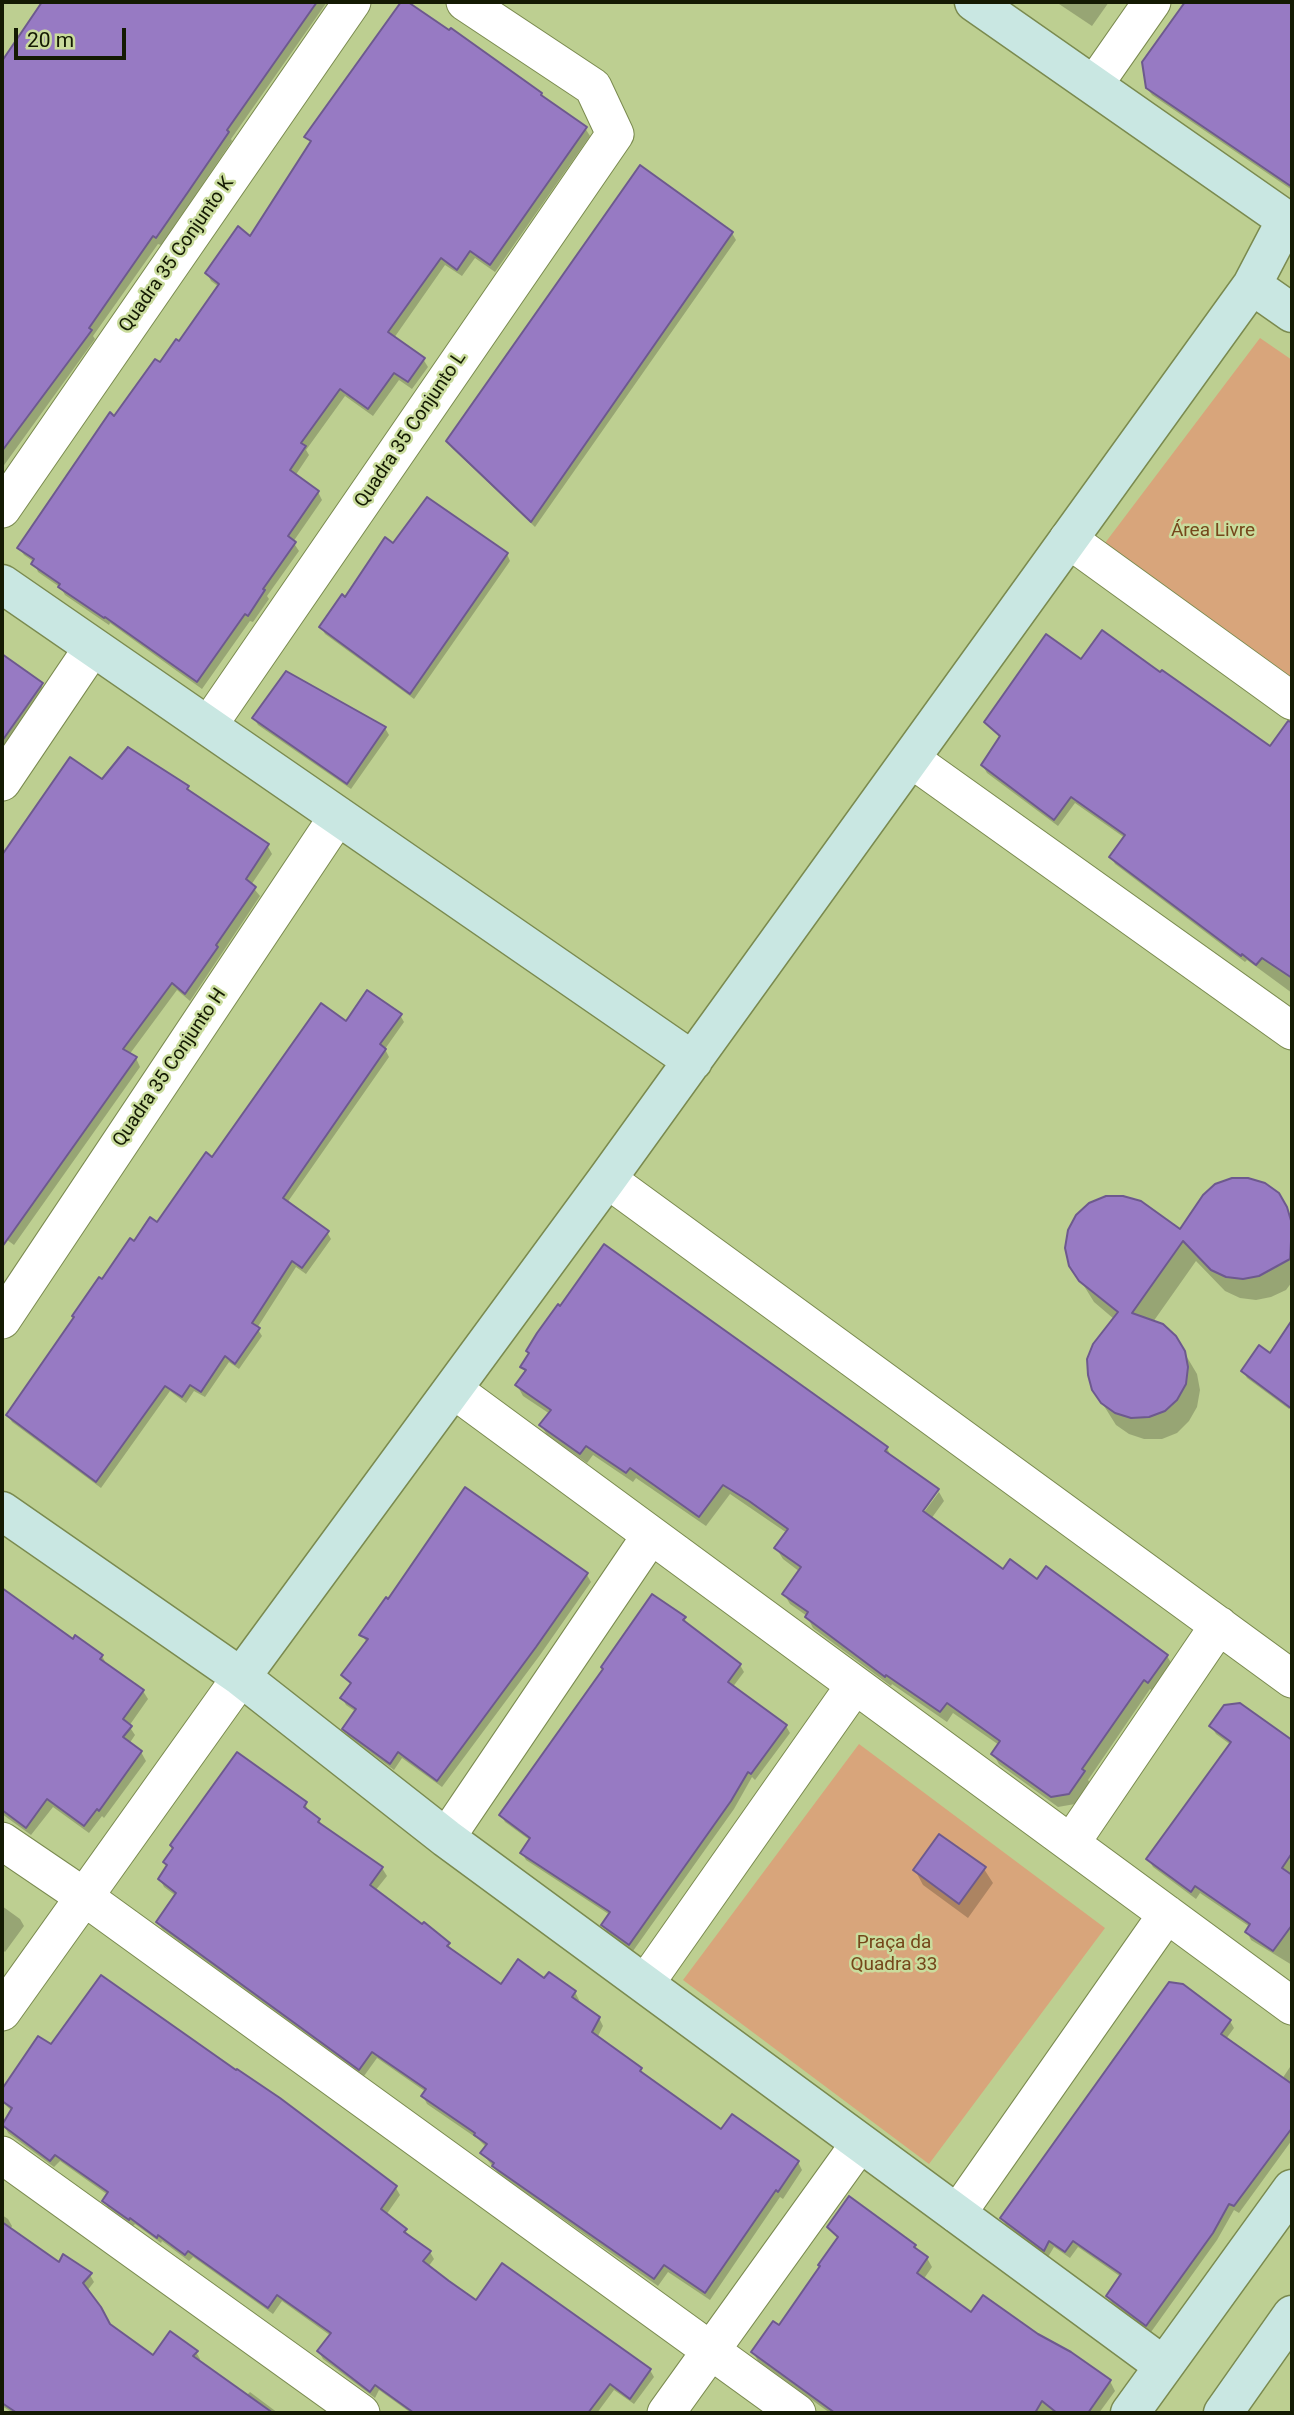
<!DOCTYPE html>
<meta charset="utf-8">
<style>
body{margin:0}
#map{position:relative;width:1294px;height:2415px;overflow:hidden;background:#bdcf91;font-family:Roboto,sans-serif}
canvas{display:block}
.frame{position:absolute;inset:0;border:4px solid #141a03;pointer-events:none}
.scale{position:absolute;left:14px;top:28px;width:112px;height:32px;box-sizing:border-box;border:4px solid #141a03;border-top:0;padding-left:9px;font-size:21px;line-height:24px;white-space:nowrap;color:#141a03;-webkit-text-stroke:5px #cadc9d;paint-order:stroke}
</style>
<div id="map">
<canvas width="1294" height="2415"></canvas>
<div class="frame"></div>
<div class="scale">20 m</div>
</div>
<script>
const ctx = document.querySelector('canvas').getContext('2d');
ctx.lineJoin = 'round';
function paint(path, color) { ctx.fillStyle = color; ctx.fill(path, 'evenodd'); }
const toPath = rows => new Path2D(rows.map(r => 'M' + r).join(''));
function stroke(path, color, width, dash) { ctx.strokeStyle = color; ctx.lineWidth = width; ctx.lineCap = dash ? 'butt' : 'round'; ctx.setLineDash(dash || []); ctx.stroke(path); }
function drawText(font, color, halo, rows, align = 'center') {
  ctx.font = font + ' Roboto,sans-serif'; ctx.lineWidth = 5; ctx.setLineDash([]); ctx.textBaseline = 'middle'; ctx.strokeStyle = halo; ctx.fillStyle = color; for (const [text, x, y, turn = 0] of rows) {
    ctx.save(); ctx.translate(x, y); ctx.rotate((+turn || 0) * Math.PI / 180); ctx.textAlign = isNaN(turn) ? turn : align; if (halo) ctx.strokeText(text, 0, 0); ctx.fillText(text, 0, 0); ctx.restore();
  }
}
paint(toPath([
 [1260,338,1292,360,1292,690,1102,547],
 [859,1744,1105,1928,929,2164,683,1980]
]), '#d8a57b');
paint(toPath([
 [44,2,327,2,231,139,232,141,192,200,161,245,158,244,93,336,95,339,2,468,2,64],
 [403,2,541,94,545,100,585,128,590,136,495,272,475,258,462,276,445,265,394,338,423,359,428,367,412,389,399,380,373,416,345,396,306,450,309,455,295,476,318,492,322,500,293,542,299,551,267,596,269,599,253,622,250,621,202,689,110,623,109,625,65,595,61,588,38,572,34,562,24,555,19,548,114,418,179,343,219,287,211,281,207,273,250,239,311,144,307,137],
 [1056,2,1109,2,1092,26],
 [1187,2,1292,2,1292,190,1152,95,1147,88,1144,62],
 [732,233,736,240,535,527,452,448,448,441],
 [394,545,507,554,510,561,414,699,325,634,321,627],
 [2,656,41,684,46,694,2,757],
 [1082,662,1270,748,1276,741,1292,752,1292,993,1247,960,1245,962,1115,864,1111,857,1125,838,1075,803,1058,826,987,773,983,766,1001,739,986,722],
 [254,718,385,728,389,735,351,789,258,725],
 [71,759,102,782,187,787,192,794,267,845,272,854,251,885,260,896,190,1001,177,990,129,1055,136,1058,140,1067,14,1245,2,1236,2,858],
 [400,1015,404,1022,385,1049,389,1057,287,1203,327,1232,331,1239,306,1274,296,1267,257,1328,262,1336,239,1369,229,1362,205,1397,194,1391,186,1403,170,1391,101,1488,12,1422,8,1415,102,1281,135,1244,158,1225,213,1160,347,1024],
 [1277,1194,1292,1219,1292,1282,1286,1290,1271,1297,1256,1300,1240,1298,1225,1291,1196,1261,1153,1322,1175,1337,1197,1374,1200,1390,1197,1407,1189,1421,1177,1433,1162,1439,1144,1439,1129,1434,1116,1425,1094,1390,1114,1319,1094,1302,1071,1265,1181,1231],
 [1292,1324,1292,1405,1289,1409,1247,1378,1243,1371,1271,1355],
 [522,1367,887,1448,892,1458,939,1492,935,1492,917,1517,919,1519,939,1492,944,1501,931,1519,1003,1571,1037,1581,1167,1656,1173,1666,1154,1692,1150,1689,1088,1780,1090,1783,1075,1804,1058,1807,999,1764,993,1754,999,1745,953,1713,947,1722,892,1684,891,1686,813,1628,807,1616,790,1604,784,1594,800,1572,783,1559,776,1548,787,1533,730,1494,706,1526,636,1478,633,1482,593,1455,587,1463,547,1435,541,1425,550,1414,523,1396,517,1385,526,1373],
 [587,1575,591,1582,540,1655,442,1787,402,1758,394,1770,348,1736,344,1729,356,1712,346,1705,342,1698,351,1685,343,1675,367,1643,362,1635],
 [2,1591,74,1641,102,1656,107,1665,143,1691,148,1699,129,1726,135,1735,129,1744,141,1752,146,1761,104,1818,102,1816,89,1833,53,1807,31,1835,2,1814],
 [684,1618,688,1625,740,1665,744,1672,732,1688,786,1726,790,1733,755,1780,752,1777,734,1809,633,1951,607,1932,603,1925,610,1915,526,1860,522,1853,531,1841,505,1822,501,1815],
 [1239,1705,1292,1744,1292,1965,1251,1940,1247,1932,1250,1927,1200,1893,1196,1899,1153,1867,1149,1860,1231,1745,1216,1734,1211,1726],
 [305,1803,309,1813,319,1820,324,1829,382,1868,387,1876,375,1891,448,1944,453,1952,501,1986,545,1980,575,1992,579,2000,577,2003,599,2018,603,2026,597,2038,641,2070,646,2077,721,2131,798,2162,802,2170,783,2199,780,2197,710,2300,668,2272,658,2286,499,2174,482,2153,486,2147,478,2139,427,2104,423,2096,426,2092,377,2058,364,2076,162,1929,158,1922,176,1896,164,1887,160,1879,167,1867,165,1862],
 [984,1869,993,1883,968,1918,923,1885,915,1870],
 [2,1906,20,1919,24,1926,5,1952,2,1949],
 [1230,2021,1234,2028,1226,2039,1282,2079,1292,2064,1292,2140,1239,2213,1234,2210,1217,2240,1151,2332,1112,2303,1108,2296,1121,2277,1078,2247,1070,2258,1054,2247,1048,2257,1006,2225,1002,2218],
 [39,2038,51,2047,396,2188,400,2195,386,2215,430,2252,434,2259,428,2267,476,2302,650,2370,654,2377,634,2404,614,2390,597,2413,411,2413,379,2390,375,2398,323,2359,319,2352,331,2336,282,2301,273,2314,193,2257,189,2261,162,2241,161,2243,135,2224,133,2226,108,2208,104,2201,108,2195,60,2161,54,2167,8,2133,4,2125,12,2111,2,2102,2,2092],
 [2,2215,8,2219,12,2226,10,2230,59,2265,90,2275,94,2282,87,2291,109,2326,153,2357,196,2352,200,2359,198,2362,246,2396,250,2392,278,2413,13,2413,2,2406],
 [830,2227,914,2246,917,2251,927,2258,932,2267,923,2280,971,2314,1038,2336,1070,2354,1110,2381,1115,2391,1099,2413,1080,2413,1076,2411,1074,2413,830,2413,758,2361,753,2352,779,2328,838,2239]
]), '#0003');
const building = toPath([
 [42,2,317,2,227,130,229,132,188,192,156,238,153,236,89,328,92,330,2,451,2,61,42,2],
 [401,2,408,2,449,30,451,28,542,93,541,95,587,127,490,265,470,251,457,270,441,258,388,332,425,358,408,382,394,373,368,409,340,389,301,443,306,446,290,470,319,491,288,536,296,542,263,589,265,590,248,616,245,614,197,682,105,617,104,618,58,587,60,584,31,564,34,559,17,548,110,412,114,416,155,359,160,362,176,339,179,341,219,284,205,273,238,226,250,236,311,141,304,137,401,2],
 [1185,2,1292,2,1292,187,1146,88,1142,62,1185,2],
 [640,165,733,232,531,522,446,441,640,165],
 [427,497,508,553,410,694,319,627,342,594,345,597,385,537,393,543,427,497],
 [1102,630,1160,672,1162,670,1270,746,1288,721,1292,722,1292,978,1262,958,1256,965,1242,954,1241,956,1109,857,1125,835,1071,797,1054,820,981,765,1000,736,984,722,1046,634,1081,659,1102,630],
 [2,654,43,683,2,741,2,654],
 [286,671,386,727,347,784,252,718,286,671],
 [128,747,189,786,187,789,269,844,246,879,256,887,216,945,218,947,185,994,172,983,123,1049,137,1057,2,1247,2,855,70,757,102,779,128,747],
 [367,990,402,1014,380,1044,386,1049,283,1198,329,1231,302,1268,292,1261,252,1323,260,1328,235,1364,225,1356,201,1392,190,1385,182,1397,165,1386,96,1482,6,1415,74,1317,72,1316,99,1277,102,1279,130,1238,134,1241,150,1217,157,1222,206,1152,212,1157,321,1003,346,1021,367,990],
 [1232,1178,1248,1178,1265,1183,1279,1193,1287,1207,1292,1224,1290,1259,1259,1276,1243,1279,1226,1277,1211,1270,1183,1241,1132,1313,1163,1324,1176,1336,1185,1351,1188,1367,1186,1384,1177,1400,1165,1411,1149,1417,1131,1418,1115,1413,1101,1403,1092,1390,1088,1375,1087,1359,1093,1344,1118,1312,1079,1281,1069,1266,1065,1248,1068,1230,1076,1215,1089,1203,1106,1196,1123,1196,1141,1201,1180,1229,1203,1195,1215,1184,1232,1178],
 [604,1244,888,1447,885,1451,939,1489,923,1511,1003,1569,1010,1559,1037,1579,1046,1566,1168,1655,1148,1683,1144,1680,1082,1769,1085,1771,1069,1794,1051,1797,991,1754,1000,1741,947,1703,940,1712,886,1675,885,1677,805,1617,808,1612,782,1594,801,1567,774,1548,788,1529,749,1501,723,1485,699,1517,630,1468,626,1473,586,1446,580,1454,539,1425,551,1410,515,1385,526,1370,520,1367,529,1353,526,1351,537,1333,558,1304,560,1306,604,1244],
 [1292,1320,1292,1409,1241,1371,1259,1345,1270,1353,1292,1320],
 [465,1487,588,1573,536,1647,437,1781,398,1752,390,1764,342,1729,356,1709,340,1698,351,1683,341,1675,368,1639,359,1635,386,1597,388,1599,465,1487],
 [2,1588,73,1639,75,1635,103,1655,100,1659,144,1690,123,1719,132,1726,123,1737,142,1751,99,1811,97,1809,84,1826,47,1799,26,1828,2,1810,2,1588],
 [652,1594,686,1617,683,1620,741,1664,728,1682,787,1725,751,1774,748,1772,731,1801,629,1945,601,1925,610,1912,520,1853,530,1838,499,1815,603,1669,601,1667,652,1594],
 [1240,1703,1292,1740,1292,1853,1282,1868,1292,1875,1292,1925,1273,1951,1245,1932,1250,1924,1195,1886,1191,1892,1146,1859,1231,1742,1209,1726,1224,1705,1240,1703],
 [237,1752,307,1802,304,1807,320,1819,318,1822,383,1867,370,1885,422,1924,424,1922,450,1943,447,1946,501,1984,518,1959,544,1978,549,1972,576,1991,572,1997,600,2017,592,2032,642,2068,640,2071,721,2129,732,2114,799,2161,778,2192,776,2190,705,2293,664,2265,654,2279,492,2166,494,2163,480,2153,487,2144,474,2135,475,2133,421,2096,426,2089,372,2052,359,2070,156,1922,176,1893,158,1879,167,1865,163,1862,173,1848,170,1845,237,1752],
 [939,1834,986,1867,959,1904,913,1870,939,1834],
 [101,1975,236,2070,237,2069,280,2098,397,2186,381,2209,407,2229,404,2232,431,2251,423,2261,449,2281,476,2300,502,2263,651,2369,630,2399,610,2384,588,2413,414,2413,375,2385,370,2392,317,2351,331,2333,277,2295,268,2308,188,2251,185,2255,158,2235,157,2238,130,2218,129,2220,102,2201,108,2192,55,2155,50,2161,2,2125,12,2108,2,2101,2,2089,38,2036,51,2044,101,1975],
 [1169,1982,1183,1984,1231,2020,1221,2034,1292,2084,1292,2128,1234,2206,1229,2204,1213,2233,1146,2326,1106,2296,1121,2274,1073,2241,1065,2252,1049,2241,1044,2251,1000,2218,1169,1982],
 [849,2196,916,2245,914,2247,928,2257,917,2273,971,2312,983,2295,1038,2334,1071,2352,1111,2380,1088,2413,1057,2413,1042,2401,1035,2413,835,2413,751,2352,773,2321,779,2325,820,2266,818,2265,838,2237,827,2227,849,2196],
 [2,2222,59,2262,63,2254,92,2273,83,2283,101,2307,110,2324,153,2355,170,2331,198,2351,193,2356,273,2413,17,2413,2,2403,2,2222]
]);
paint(building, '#977ac3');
stroke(building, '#6d598e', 2);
const street = toPath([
 [1094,85,1152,2],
 [2,509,352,2],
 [1068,539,1292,701],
 [208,726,615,134,593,87,465,2],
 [911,759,1292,1031],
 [2,782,93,647],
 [607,1179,1292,1679],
 [2,1320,338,816],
 [454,1390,1292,2006],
 [446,1838,651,1535],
 [2,1841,83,1896,797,2413],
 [1071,1843,1219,1625],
 [645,1984,855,1685],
 [2,2012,241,1677],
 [2,2155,361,2413],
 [957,2214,1167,1914],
 [666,2413,860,2143]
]);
const secondary = toPath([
 [974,2,1292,224],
 [1252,285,1292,313],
 [2,584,693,1061],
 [2,1511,241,1677,446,1838,1164,2366],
 [241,1677,607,1179,1252,285,1286,220],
 [1130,2413,1292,2189],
 [1223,2413,1292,2315]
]);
stroke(street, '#7a8a4f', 39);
stroke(secondary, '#7a8a4f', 41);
stroke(street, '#fff', 37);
stroke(secondary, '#c9e7e2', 38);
drawText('19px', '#141a03', '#cadc9d', [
 ["Quadra 35 Conjunto K",177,255,-55],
 ["Quadra 35 Conjunto L",411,430,-56],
 ["Quadra 35 Conjunto H",170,1068,-56]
]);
drawText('19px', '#75471b', '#cadc9d', [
 ["Área Livre",1213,531],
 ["Praça da",894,1943],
 ["Quadra 33",894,1965]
]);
</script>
